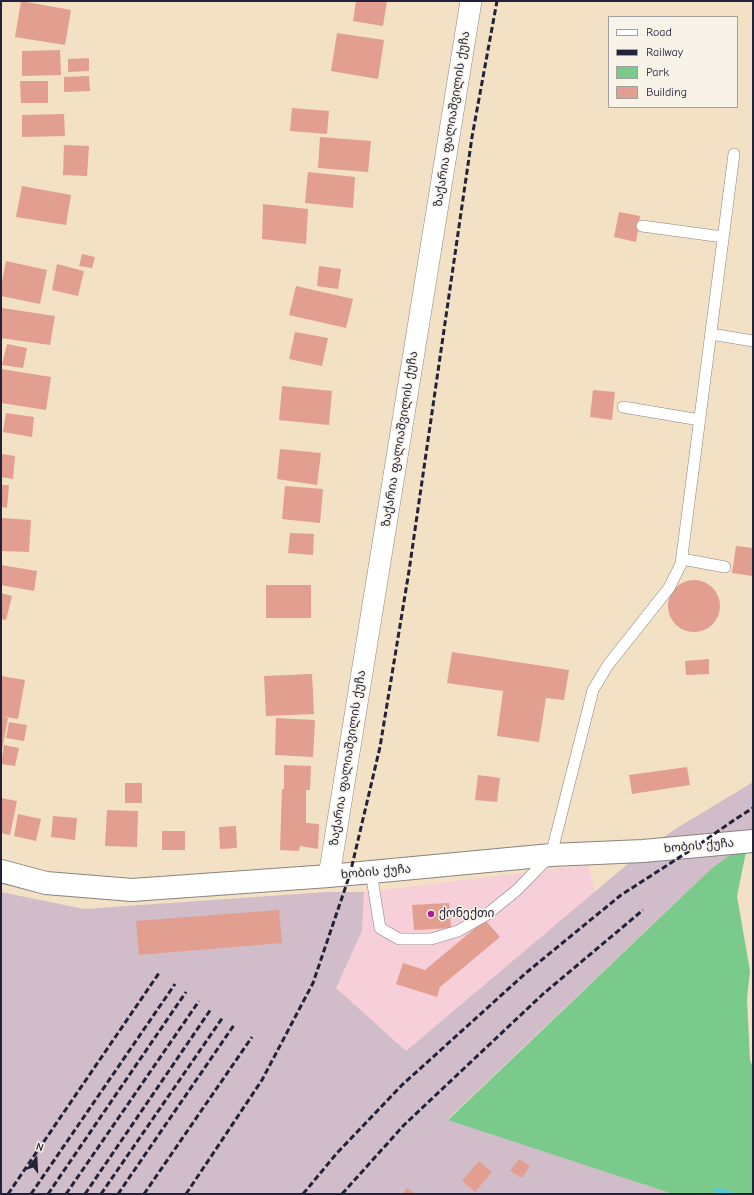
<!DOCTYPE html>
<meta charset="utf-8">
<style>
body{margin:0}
#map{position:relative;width:754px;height:1195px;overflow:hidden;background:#f2e1c4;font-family:"Comic Neue",sans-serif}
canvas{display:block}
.frame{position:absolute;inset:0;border:2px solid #22223b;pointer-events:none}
.legend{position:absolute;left:608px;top:16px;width:130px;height:92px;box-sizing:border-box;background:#f7f3e8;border:1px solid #a29fa3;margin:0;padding:5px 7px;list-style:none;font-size:12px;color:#22223b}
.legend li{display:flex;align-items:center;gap:8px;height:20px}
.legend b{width:20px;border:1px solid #a29fa3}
.north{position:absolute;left:16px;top:1139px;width:40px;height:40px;-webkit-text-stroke:3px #f7f3e8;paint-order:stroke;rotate:18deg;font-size:11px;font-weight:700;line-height:16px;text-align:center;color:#22223b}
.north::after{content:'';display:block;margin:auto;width:14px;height:18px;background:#22223b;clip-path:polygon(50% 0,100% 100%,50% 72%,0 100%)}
</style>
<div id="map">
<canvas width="754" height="1195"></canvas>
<div class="frame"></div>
<ul class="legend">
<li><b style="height:5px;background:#fff"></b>Road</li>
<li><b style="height:5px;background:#22223b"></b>Railway</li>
<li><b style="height:11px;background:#79ca8b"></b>Park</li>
<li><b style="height:11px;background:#e29e8e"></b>Building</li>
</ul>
<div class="north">N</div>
</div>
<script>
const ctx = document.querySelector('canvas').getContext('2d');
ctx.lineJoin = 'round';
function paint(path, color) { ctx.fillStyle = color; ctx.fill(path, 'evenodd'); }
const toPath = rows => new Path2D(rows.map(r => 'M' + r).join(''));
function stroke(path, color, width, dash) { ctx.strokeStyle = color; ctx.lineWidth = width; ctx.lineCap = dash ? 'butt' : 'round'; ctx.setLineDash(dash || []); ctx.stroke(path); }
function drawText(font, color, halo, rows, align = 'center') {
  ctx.font = font + ' "Comic Neue","Noto Sans Georgian",sans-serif'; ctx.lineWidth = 3; ctx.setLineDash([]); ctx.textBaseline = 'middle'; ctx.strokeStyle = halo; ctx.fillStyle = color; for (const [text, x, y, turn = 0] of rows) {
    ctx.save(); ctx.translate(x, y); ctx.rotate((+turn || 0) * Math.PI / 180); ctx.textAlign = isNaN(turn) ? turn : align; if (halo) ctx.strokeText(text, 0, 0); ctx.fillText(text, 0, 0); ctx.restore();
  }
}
paint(toPath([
 [588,865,595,892,406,1052,336,988,362,931,364,892]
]), '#f6cfd8');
paint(toPath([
 [753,782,753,839,712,868,448,1119,673,1194,1,1194,1,892,84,909,327,892,364,892,362,931,336,988,406,1051,643,851,677,828]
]), '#d1bdca');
paint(toPath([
 [748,842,737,896,750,971,747,999,750,1060,753,1068,753,1194,673,1194,448,1120,712,868]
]), '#79ca8b');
stroke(toPath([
 [717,1190,730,1194]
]), '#5cc9d3', 6);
paint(toPath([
 [21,1,71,10,65,45,15,37],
 [356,1,387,1,383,26,353,21],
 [337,33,384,40,378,79,331,71],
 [60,50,61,75,22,76,22,51],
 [89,58,89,71,68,72,68,59],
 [89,76,90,91,64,92,64,77],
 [20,81,48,81,48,103,21,103],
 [292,108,329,111,327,134,290,131],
 [64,114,65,136,22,137,22,115],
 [320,137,371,141,368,172,318,168],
 [64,145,89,146,87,176,63,175],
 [308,172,355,177,353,208,305,203],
 [22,186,71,195,66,225,16,217],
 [263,204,308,209,306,244,262,239],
 [619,212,640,216,636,242,614,237],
 [82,254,95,257,92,268,79,266],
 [6,261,47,270,40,304,1,296,1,287],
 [57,264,84,271,78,296,52,290],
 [319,266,341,269,338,289,317,286],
 [296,286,353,299,346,328,289,315],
 [2,308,55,316,50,345,1,338],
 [295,332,328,338,322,366,289,359],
 [7,344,27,348,23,368,2,365],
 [1,369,51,377,46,410,1,403],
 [282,386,332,391,329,425,279,420],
 [593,390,615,392,612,420,590,417],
 [6,413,34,417,32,437,3,432],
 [280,449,321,453,317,485,277,479],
 [1,454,15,456,13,479,1,477],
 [1,485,9,485,7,508,1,507],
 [285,486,323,489,320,523,282,519],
 [1,518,31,520,29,552,1,551],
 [290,533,314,534,313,555,288,553],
 [736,546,753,548,753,576,732,573],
 [1,565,37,571,34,591,1,585],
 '668 606a26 26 0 1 1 52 0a26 26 0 1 1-52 0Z',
 [266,585,311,585,311,618,266,618],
 [1,593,12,596,6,620,1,619],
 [452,652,569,670,564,700,546,698,539,742,497,736,503,691,447,683],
 [709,659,709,674,686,675,685,661],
 [312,674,314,714,266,716,264,676],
 [1,676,25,680,18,719,1,716],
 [1,716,8,718,2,750,1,750],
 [276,718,315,720,313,757,275,755],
 [9,722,27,725,24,741,6,738],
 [4,745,19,748,15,766,1,764],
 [284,765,311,766,310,790,306,790,306,823,319,824,318,849,300,846,299,851,280,850,282,789,284,789],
 [687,767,690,785,632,794,629,775],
 [478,775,500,778,497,802,475,800],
 [125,783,142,783,142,803,125,803],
 [1,798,17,801,10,835,1,833],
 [107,810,138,811,137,847,105,846],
 [18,814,41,819,36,841,14,836],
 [53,816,77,818,75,840,51,837],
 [236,826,237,848,220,849,219,827],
 [162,831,185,831,185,850,162,850],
 [449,903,451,928,414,930,412,905],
 [279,910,282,943,139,955,136,921],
 [485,920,500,937,440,987,437,997,396,984,403,963,425,970],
 [519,1159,530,1166,522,1178,510,1171],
 [479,1161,492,1172,475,1192,462,1181],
 [407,1188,416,1194,402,1194]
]), '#e29e8e');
const lane = toPath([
 [642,226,723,237],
 [711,334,753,341],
 [623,407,700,420],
 [682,559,725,567],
 [371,872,380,928,399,939,431,939,458,931,486,915,517,890,551,855,593,690,608,665,669,588,681,564,734,154]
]);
const street = toPath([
 [329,876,471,1]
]);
const secondary = toPath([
 [1,871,46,883,132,890,329,876,551,855,643,851,753,841]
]);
stroke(lane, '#8a8280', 12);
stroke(street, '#8a8280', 22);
stroke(secondary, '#8a8280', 24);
stroke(lane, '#fff', 11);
stroke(street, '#fff', 21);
stroke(secondary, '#fff', 22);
stroke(toPath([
 [8,1194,159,973],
 [31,1194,175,984],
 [48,1194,186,992],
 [66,1194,199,1001],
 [85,1194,211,1009],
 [101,1194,223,1017],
 [118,1194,234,1025],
 [144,1194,252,1037],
 [186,1194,262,1080,313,983,350,874,380,747,409,571,472,137,497,1],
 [303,1194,337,1153,402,1085,527,972,621,895,697,846,734,820,753,808],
 [342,1194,404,1125,543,994,643,910]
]), '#22223b', 3, [6, 3]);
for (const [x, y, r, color] of [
 [431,914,4,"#b5179e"]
]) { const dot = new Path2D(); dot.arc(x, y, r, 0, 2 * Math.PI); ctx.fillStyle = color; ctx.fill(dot); stroke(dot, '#f7f3e8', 1.5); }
drawText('12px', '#22223b', '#f7f3e8', [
 ["ზაქარია ფალიაშვილის ქუჩა",452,119,-81],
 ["ზაქარია ფალიაშვილის ქუჩა",400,439,-81],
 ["ზაქარია ფალიაშვილის ქუჩა",348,758,-81],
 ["ხობის ქუჩა",699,846,-5],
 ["ხობის ქუჩა",376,872,-5]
]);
drawText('12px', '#22223b', '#f7f3e8', [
 ["ქონექთი",439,914]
], 'left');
</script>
